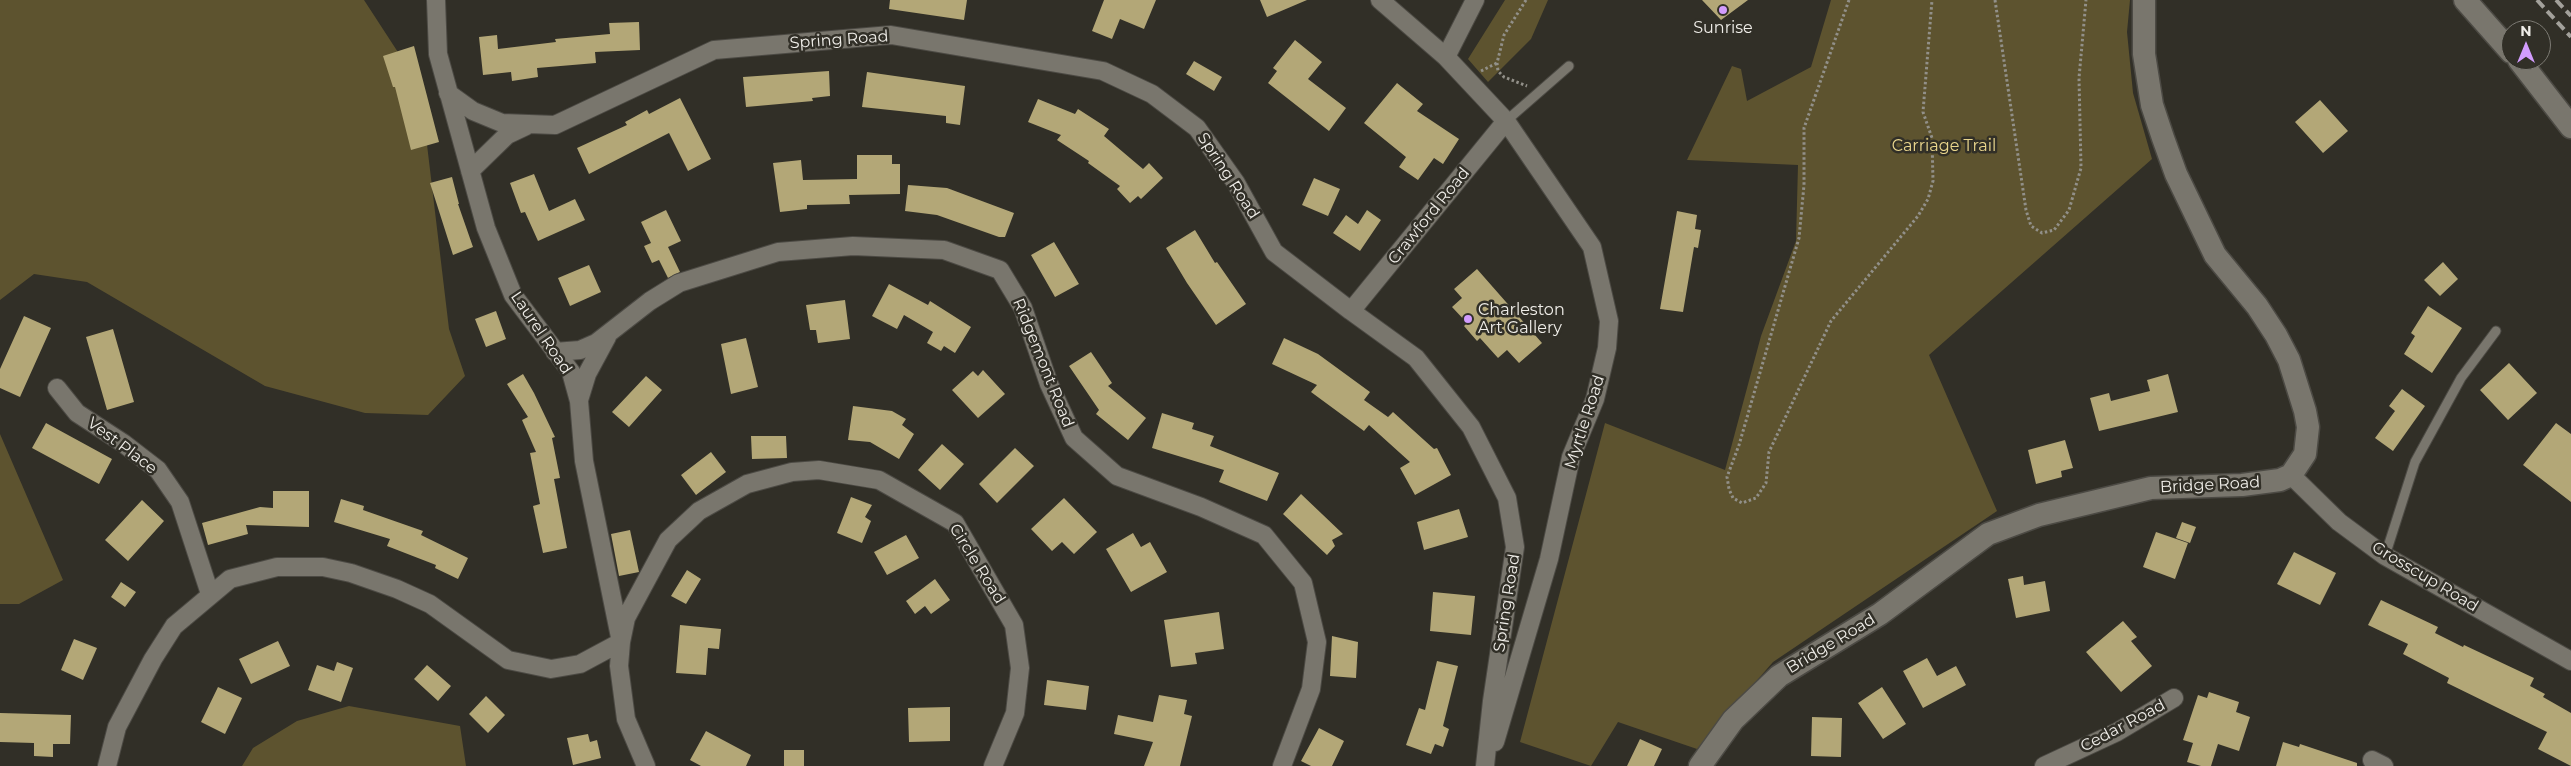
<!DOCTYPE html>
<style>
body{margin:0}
#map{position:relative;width:2571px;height:766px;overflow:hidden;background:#312f27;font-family:Montserrat,sans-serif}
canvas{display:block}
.north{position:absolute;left:2501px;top:20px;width:50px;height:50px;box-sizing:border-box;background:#312f27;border:1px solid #7d7b74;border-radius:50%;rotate:0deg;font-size:14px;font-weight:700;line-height:20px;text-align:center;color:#efede8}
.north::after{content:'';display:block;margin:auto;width:18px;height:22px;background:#d29cfd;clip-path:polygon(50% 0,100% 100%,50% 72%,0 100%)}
</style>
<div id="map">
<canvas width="2571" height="766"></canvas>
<div class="north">N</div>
</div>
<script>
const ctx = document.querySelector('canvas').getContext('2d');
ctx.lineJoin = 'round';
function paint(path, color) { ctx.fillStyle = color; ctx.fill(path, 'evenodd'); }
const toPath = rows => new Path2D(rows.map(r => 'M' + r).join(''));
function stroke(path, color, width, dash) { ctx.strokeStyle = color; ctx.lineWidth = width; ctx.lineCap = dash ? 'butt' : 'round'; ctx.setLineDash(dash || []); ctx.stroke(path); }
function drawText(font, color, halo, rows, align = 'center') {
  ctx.font = font + ' Montserrat,sans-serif'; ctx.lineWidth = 5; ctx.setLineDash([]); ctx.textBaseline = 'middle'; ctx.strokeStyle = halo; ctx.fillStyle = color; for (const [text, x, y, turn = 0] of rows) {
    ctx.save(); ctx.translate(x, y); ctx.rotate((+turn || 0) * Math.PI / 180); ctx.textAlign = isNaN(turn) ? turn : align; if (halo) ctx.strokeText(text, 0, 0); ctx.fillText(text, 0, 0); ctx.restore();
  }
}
paint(toPath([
 [0,0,364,0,420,86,449,329,465,376,428,415,365,413,265,386,87,282,34,274,0,300],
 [1505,0,1548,0,1531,39,1488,82,1468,59],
 [1831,0,2130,0,2127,32,2133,93,2152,159,1929,355,1997,511,1773,662,1697,749,1618,722,1591,766,1520,742,1605,423,1725,470,1761,336,1796,241,1798,165,1687,160,1732,66,1741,69,1747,101,1811,67],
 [0,434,63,580,19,604,0,604],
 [349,706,460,726,466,766,242,766,253,748,297,721]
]), '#5d532f');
paint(toPath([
 [890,0,967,0,964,20,889,9],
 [1104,0,1156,0,1144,29,1120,19,1112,39,1092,31],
 [1260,0,1307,0,1267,17],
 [1702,0,1748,0,1721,20],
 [639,22,640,50,595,52,596,63,537,68,538,77,512,81,511,72,483,75,479,37,497,35,498,49,556,42,555,39,610,34,609,23],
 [1295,40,1322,62,1308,79,1346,108,1329,131,1268,83,1277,71,1273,68],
 [414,46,439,142,411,150,395,87,393,87,383,56],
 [1194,61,1222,77,1214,91,1186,74],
 [829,71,830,96,812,98,813,101,746,107,743,77],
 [867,72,965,86,960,125,946,123,946,116,862,107],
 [1397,83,1423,104,1417,111,1459,139,1443,164,1434,158,1418,180,1399,167,1406,157,1364,123],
 [680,98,711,159,688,171,669,133,589,174,577,148,627,125,625,122,647,110,649,114],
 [1038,99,1075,114,1078,109,1109,129,1104,136,1143,169,1149,163,1163,178,1141,199,1138,196,1130,203,1117,189,1120,186,1088,163,1089,161,1057,140,1061,135,1028,122],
 [2320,100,2348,131,2323,153,2295,122],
 [857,155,892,155,892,164,900,164,900,194,849,195,850,204,807,205,807,209,780,212,773,163,801,160,803,180,857,179],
 [534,174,549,211,575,199,585,220,538,241,525,212,521,213,510,183],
 [452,177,459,204,458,204,473,247,453,255,430,183],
 [1314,178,1340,189,1328,216,1302,205],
 [908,185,947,188,1014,213,1005,237,999,237,937,215,905,211],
 [666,210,681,241,668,247,680,272,668,278,659,260,652,263,644,246,651,243,641,222],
 [1367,210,1381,220,1360,251,1333,233,1346,215,1358,224],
 [1677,211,1697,215,1695,229,1701,230,1698,248,1694,247,1683,312,1660,309],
 [1195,230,1215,263,1217,262,1246,304,1216,325,1187,283,1166,248],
 [1054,242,1079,284,1055,297,1031,255],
 [2443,262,2458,279,2440,296,2424,280],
 [589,265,601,292,570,306,558,278],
 [1477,269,1542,343,1519,363,1507,350,1498,358,1480,338,1477,341,1464,326,1467,323,1452,307,1462,298,1454,289],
 [889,284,928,305,930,301,971,327,955,353,944,346,941,351,927,343,933,332,904,315,897,329,872,316],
 [845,300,850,339,818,343,816,330,810,330,806,305],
 [2428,306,2462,328,2432,373,2404,354,2415,336,2411,333],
 [496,311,506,339,486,347,475,319],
 [24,316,51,328,20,397,0,388,0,369],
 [113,329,134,402,107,410,86,337],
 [746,338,758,387,731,394,721,344],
 [1284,338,1318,354,1370,392,1364,400,1388,417,1393,412,1434,449,1437,448,1451,475,1415,495,1400,468,1410,462,1369,425,1364,431,1311,392,1317,385,1272,364],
 [1091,352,1112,383,1108,386,1146,418,1128,440,1096,414,1099,410,1069,366],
 [2509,363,2537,393,2508,420,2480,390],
 [983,370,1005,394,978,418,952,390,973,371,978,376],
 [523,374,534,393,555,437,552,438,560,478,554,479,567,548,543,553,533,506,540,504,530,453,536,452,522,420,528,417,507,384],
 [2168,374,2178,412,2099,431,2090,398,2109,393,2111,401,2150,391,2147,380],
 [646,376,662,390,629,427,612,412],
 [2402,389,2425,406,2393,451,2375,438,2395,411,2389,406],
 [853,406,892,411,906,419,902,425,914,434,899,459,870,442,848,440],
 [1162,413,1194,423,1192,429,1214,436,1210,446,1279,473,1267,501,1219,482,1224,470,1152,448],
 [46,423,112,459,99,484,32,448],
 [2556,423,2571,434,2571,502,2523,465],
 [751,436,786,436,787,458,752,459],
 [2065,440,2073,468,2061,471,2062,477,2036,484,2028,450],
 [942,444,964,464,940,490,918,470],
 [1015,448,1034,466,997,503,979,484],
 [711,452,726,472,696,495,681,475],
 [273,491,309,491,309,527,246,525,248,534,208,545,202,523,260,507,273,508],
 [1301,494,1343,534,1332,540,1335,546,1327,555,1283,514],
 [851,497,872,505,865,517,871,521,862,543,837,533],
 [1064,498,1097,532,1074,554,1062,542,1052,551,1031,529],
 [341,499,364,506,363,510,423,531,421,535,468,558,458,579,435,568,436,565,387,546,390,539,334,522],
 [142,500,164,521,128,561,105,540],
 [1459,509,1468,537,1424,550,1417,522],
 [2182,522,2196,527,2190,543,2176,538],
 [630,530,639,572,619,576,611,534],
 [2156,532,2188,543,2175,579,2143,567],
 [1133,533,1141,547,1150,542,1167,572,1131,592,1106,549],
 [906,535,919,558,887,575,874,552],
 [2294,552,2336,573,2320,605,2277,584],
 [687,570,701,579,686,604,671,596],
 [2023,576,2024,585,2045,581,2050,611,2016,618,2008,579],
 [935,579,950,600,931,614,925,606,915,614,906,601],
 [121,582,136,592,125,607,111,597],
 [1433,592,1475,596,1471,635,1430,631],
 [2381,600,2438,627,2435,633,2463,647,2464,645,2534,678,2530,686,2545,694,2543,697,2571,713,2571,766,2538,749,2547,732,2447,683,2449,678,2403,654,2408,644,2368,625],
 [1219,612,1224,649,1195,653,1197,664,1171,667,1164,620],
 [2123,621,2137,637,2131,641,2152,666,2121,692,2086,652],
 [680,625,721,629,719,649,708,648,706,675,676,673],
 [1332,636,1358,642,1356,678,1330,676],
 [74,639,97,648,83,680,61,670],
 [278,641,290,666,251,684,239,659],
 [1927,658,1937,676,1956,666,1966,685,1923,708,1903,671],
 [1437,661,1458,666,1443,726,1449,729,1443,747,1435,744,1431,754,1406,745,1419,708,1425,710],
 [337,662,353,668,341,702,308,690,317,665,334,671],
 [427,665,451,686,438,701,414,679],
 [1047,680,1089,686,1086,710,1044,705],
 [218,687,242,698,225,734,201,722],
 [1882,687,1906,724,1883,739,1858,703],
 [2209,692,2239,702,2236,712,2250,717,2239,751,2218,744,2211,766,2201,766,2187,762,2193,743,2183,740,2198,695,2207,698],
 [1159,695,1187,700,1184,714,1192,716,1180,766,1144,766,1153,742,1114,734,1118,715,1153,722],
 [486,696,505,715,488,733,469,714],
 [950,707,950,741,909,742,908,708],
 [0,713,71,715,70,744,53,744,53,757,34,756,34,743,0,742],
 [1812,717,1842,718,1841,757,1811,756],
 [1319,728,1344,741,1332,766,1311,766,1301,761],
 [706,731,751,755,746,766,701,766,690,760],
 [588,734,590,742,597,740,601,758,573,765,567,738],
 [1640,739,1662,749,1654,766,1627,766],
 [2283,742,2299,747,2300,744,2357,763,2357,766,2276,766],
 [784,750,804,750,804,766,784,766]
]), '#b3a777');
const service = toPath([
 [1506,121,1569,66],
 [2385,556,2415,462,2461,378,2496,331]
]);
const minor = toPath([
 [1380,0,1446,57,1506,121,1592,247,1609,321,1607,348,1595,399,1571,457,1549,559,1495,742],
 [1446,57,1475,0],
 [448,93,473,111,502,123,555,125,714,50,891,35,1103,71,1152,94,1197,128,1236,183,1274,252,1351,311,1416,358,1471,427,1507,498,1515,547,1492,701,1485,766],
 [470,171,507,135,526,126],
 [1351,311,1506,121],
 [555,352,580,350,596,343,650,301,679,283,778,252,853,246,944,250,1000,270,1023,308,1049,384,1074,438,1117,476,1201,507,1264,535,1303,583,1317,642,1311,689,1282,766],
 [57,388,77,413,123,443,158,470,180,502,210,594],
 [579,400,587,374,607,337],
 [2291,475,2339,522,2385,556,2571,661],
 [2372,760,2384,766],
 [107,766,117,727,153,659,174,626,230,579,277,567,323,567,351,573,397,589,430,604,508,660,551,669,580,664,621,642,584,461,579,401,571,372,513,295,486,228,438,54,436,0],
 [646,766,626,719,619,666,621,642,626,618,668,540,699,511,747,484,792,472,819,470,879,480,955,523,1014,625,1020,668,1015,713,993,766],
 [2044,766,2117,732,2174,698]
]);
const tertiary = toPath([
 [2465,0,2511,52],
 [2519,60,2571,127],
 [1700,766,1733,720,1779,676,1880,614,1988,534,2039,515,2151,488,2242,485,2280,480,2291,475,2305,454,2308,427,2305,411,2289,360,2276,335,2257,306,2215,255,2176,174,2163,138,2152,105,2144,54,2144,0]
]);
stroke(service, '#4c4a44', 11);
stroke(minor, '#4c4a44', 20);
stroke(tertiary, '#4c4a44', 25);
stroke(toPath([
 [1526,0,1504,35,1497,63,1498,71,1504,77,1527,86],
 [1849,0,1804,128,1804,185,1799,238,1739,445,1727,477,1729,489,1733,498,1742,503,1756,498,1766,483,1769,452,1831,321,1918,216,1928,199,1933,181,1932,138,1923,112,1932,0],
 [1995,0,2026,210,2031,226,2042,233,2054,230,2069,210,2081,168,2079,78,2086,0],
 [1481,71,1497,63]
]), '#929089', 3, [2.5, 2.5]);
stroke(service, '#79766d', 9);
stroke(minor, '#79766d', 18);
stroke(tertiary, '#79766d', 22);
stroke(toPath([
 [2537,0,2571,37],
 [2556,0,2571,16]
]), '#a3a19b', 4, [10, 5]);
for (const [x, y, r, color] of [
 [1723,10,5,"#d29cfd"],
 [1468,319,5,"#d29cfd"]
]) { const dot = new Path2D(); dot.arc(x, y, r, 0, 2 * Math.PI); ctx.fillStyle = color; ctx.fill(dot); stroke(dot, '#312f27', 2); }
drawText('16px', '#efede8', '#312f27', [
 ["Sunrise",1723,28],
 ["Charleston",1478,310,"left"],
 ["Art Gallery",1478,328,"left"]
]);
drawText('16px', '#efede8', '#312f27', [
 ["Spring Road",839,40,-4],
 ["Spring Road",1228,176,57],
 ["Crawford Road",1429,216,-51],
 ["Laurel Road",541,333,56],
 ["Ridgemont Road",1043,363,68],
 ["Myrtle Road",1585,422,-72],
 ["Vest Place",122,446,37],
 ["Bridge Road",2210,485,-3],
 ["Circle Road",977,564,58],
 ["Grosscup Road",2425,577,31],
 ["Spring Road",1507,603,-81],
 ["Bridge Road",1831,644,-31],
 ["Cedar Road",2123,726,-28]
]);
drawText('16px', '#ead68d', '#312f27', [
 ["Carriage Trail",1944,146]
]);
</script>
